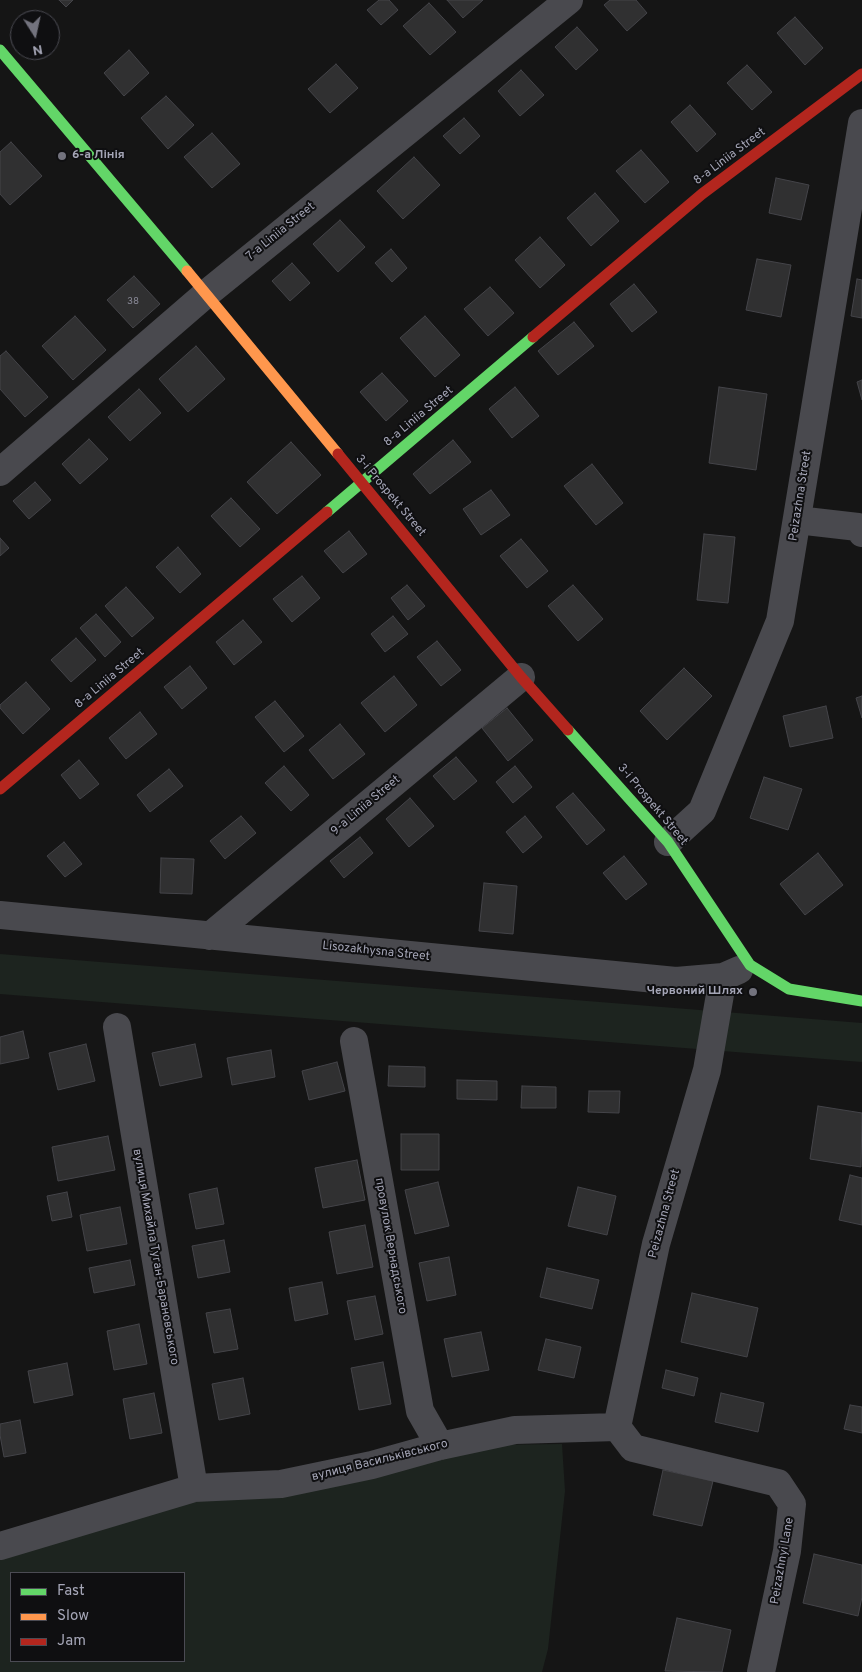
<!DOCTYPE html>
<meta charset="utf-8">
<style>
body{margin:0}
#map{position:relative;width:862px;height:1672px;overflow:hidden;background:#151515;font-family:Overpass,sans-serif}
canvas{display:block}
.legend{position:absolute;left:10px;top:1572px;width:175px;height:90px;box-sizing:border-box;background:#0f0f11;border:1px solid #4b4b53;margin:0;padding:6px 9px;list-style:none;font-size:15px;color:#a5a6b7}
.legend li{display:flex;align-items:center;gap:10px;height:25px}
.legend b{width:25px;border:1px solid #4b4b53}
.north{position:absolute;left:10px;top:10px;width:50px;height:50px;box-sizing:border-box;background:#0f0f11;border:1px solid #4b4b53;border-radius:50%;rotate:170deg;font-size:14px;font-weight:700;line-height:20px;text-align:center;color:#a5a6b7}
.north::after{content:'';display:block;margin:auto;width:18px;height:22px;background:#73737e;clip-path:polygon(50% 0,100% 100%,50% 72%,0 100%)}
</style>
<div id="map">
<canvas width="862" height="1672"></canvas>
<ul class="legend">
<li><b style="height:6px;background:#63d668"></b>Fast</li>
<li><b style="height:6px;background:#ff974d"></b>Slow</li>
<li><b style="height:6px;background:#b3261e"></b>Jam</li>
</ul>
<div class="north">N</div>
</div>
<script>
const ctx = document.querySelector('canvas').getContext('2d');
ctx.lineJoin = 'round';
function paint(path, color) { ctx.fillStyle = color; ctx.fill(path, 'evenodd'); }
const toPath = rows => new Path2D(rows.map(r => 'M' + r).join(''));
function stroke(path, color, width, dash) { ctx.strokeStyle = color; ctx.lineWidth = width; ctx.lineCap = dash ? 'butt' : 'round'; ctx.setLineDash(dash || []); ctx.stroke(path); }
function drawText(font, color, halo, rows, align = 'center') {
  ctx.font = font + ' Overpass,sans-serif'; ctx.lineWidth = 4; ctx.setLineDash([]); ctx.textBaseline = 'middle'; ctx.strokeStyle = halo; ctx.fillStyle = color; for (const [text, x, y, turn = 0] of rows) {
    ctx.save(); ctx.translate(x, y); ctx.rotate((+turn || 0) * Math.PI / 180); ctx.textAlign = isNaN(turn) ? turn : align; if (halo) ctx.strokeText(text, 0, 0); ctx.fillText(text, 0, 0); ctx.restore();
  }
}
paint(toPath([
 [0,954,862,1023,862,1062,0,994],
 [562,1444,565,1491,548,1649,542,1672,0,1672,0,1555,198,1498,482,1445],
 [11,1573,184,1573,184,1661,11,1661]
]), '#1d241f');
const building = toPath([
 [59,0,73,0,66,7,59,0],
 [379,0,389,0,398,10,381,25,367,10,379,0],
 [447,0,483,0,463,18,447,0],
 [610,0,636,0,647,13,627,31,604,5,610,0],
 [429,3,456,32,430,55,403,26,429,3],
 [795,17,823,48,805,65,777,33,795,17],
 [577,27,598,50,576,70,555,47,577,27],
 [129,50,149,73,124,96,104,73,129,50],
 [336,64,358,88,330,113,308,89,336,64],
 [747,65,772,92,752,110,727,83,747,65],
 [521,70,544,95,520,116,498,91,521,70],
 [166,96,194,125,168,149,141,118,166,96],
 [690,105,716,134,697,152,671,122,690,105],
 [464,118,480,136,460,154,443,136,464,118],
 [212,133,240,164,212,188,184,157,212,133],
 [11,142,42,176,10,205,0,194,0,152,11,142],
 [641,150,669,182,645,203,616,171,641,150],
 [414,157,440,185,403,219,377,191,414,157],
 [776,178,809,185,801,220,769,213,776,178],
 [595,193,619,221,591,246,567,218,595,193],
 [340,220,365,247,338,272,313,244,340,220],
 [540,237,565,265,540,288,515,260,540,237],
 [391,249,407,268,392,282,375,263,391,249],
 [757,259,791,265,781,317,746,310,757,259],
 [292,263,310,283,290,301,272,281,292,263],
 [134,276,160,304,133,328,107,300,134,276],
 [857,279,862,280,862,318,851,316,857,279],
 [634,284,657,312,632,332,610,304,634,284],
 [490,287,514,313,488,336,464,309,490,287],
 [75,316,106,350,73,380,42,346,75,316],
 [425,316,460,355,435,377,400,338,425,316],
 [574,322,594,346,558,375,538,351,574,322],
 [196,346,225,379,188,412,159,379,196,346],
 [6,351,48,397,25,417,0,389,0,356,6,351],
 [382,373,408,401,386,421,360,392,382,373],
 [862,380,862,400,857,382,862,380],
 [515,387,539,416,512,438,489,409,515,387],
 [719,387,767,394,756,470,709,463,719,387],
 [139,389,161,413,130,441,108,417,139,389],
 [89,439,108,459,80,484,62,464,89,439],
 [453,440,471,462,430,494,413,474,453,440],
 [291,442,321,475,277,514,247,482,291,442],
 [592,464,623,503,596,525,564,486,592,464],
 [35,482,51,500,29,519,13,501,35,482],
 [491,490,510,515,481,535,463,509,491,490],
 [231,498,260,529,240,547,211,516,231,498],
 [349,531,367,554,343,573,324,551,349,531],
 [704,534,735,537,728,603,697,600,704,534],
 [0,538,9,548,0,556,0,538],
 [521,539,548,571,527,588,500,556,521,539],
 [178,547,201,574,180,593,156,567,178,547],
 [302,576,320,598,292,622,273,599,302,576],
 [407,585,425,606,408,620,391,598,407,585],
 [573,585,603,619,578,641,548,606,573,585],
 [126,587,154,618,132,637,105,606,126,587],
 [96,614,121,642,105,657,80,628,96,614],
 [393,616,408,634,385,652,371,634,393,616],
 [243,620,262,642,234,665,216,642,243,620],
 [76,638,96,660,71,682,51,660,76,638],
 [437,641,461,670,441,686,417,657,437,641],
 [190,666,207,688,182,709,164,687,190,666],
 [684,668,712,696,667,740,640,711,684,668],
 [394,676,417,705,385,732,361,703,394,676],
 [26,682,50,709,23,734,0,708,0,705,26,682],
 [862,696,862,718,856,698,862,696],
 [275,701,304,736,284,752,255,717,275,701],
 [826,706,833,738,790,747,783,716,826,706],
 [507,708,533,740,508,761,482,728,507,708],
 [140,712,157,734,126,759,109,738,140,712],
 [340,724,365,754,333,779,309,750,340,724],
 [456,757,477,781,454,800,433,776,456,757],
 [79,760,99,784,80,799,61,775,79,760],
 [284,766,309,795,291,811,265,783,284,766],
 [515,766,532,787,513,803,496,782,515,766],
 [169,769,183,786,150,812,137,795,169,769],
 [764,777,802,789,788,830,750,818,764,777],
 [573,793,605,830,587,845,556,807,573,793],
 [410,798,434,826,409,847,386,819,410,798],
 [241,816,256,833,225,859,210,841,241,816],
 [525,816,542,837,523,853,506,832,525,816],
 [360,837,373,853,344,878,330,861,360,837],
 [64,842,82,864,65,877,47,856,64,842],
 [818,853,843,885,805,915,780,884,818,853],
 [624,856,647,884,626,900,603,873,624,856],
 [161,858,194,859,192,894,160,893,161,858],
 [484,883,517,886,513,934,479,931,484,883],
 [23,1031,29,1058,0,1064,0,1037,23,1031],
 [86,1044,95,1081,58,1090,49,1053,86,1044],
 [195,1044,202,1077,160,1086,152,1053,195,1044],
 [271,1050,275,1077,232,1085,227,1058,271,1050],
 [337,1062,345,1091,309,1100,302,1071,337,1062],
 [389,1066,425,1067,425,1087,388,1086,389,1066],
 [457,1080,497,1081,497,1100,457,1099,457,1080],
 [522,1086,556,1087,556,1108,521,1108,522,1086],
 [589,1091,620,1091,619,1113,588,1112,589,1091],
 [818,1106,862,1113,861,1167,810,1159,818,1106],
 [401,1134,439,1134,439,1170,401,1170,401,1134],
 [108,1136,115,1170,58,1181,52,1147,108,1136],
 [357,1160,365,1200,323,1208,315,1168,357,1160],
 [850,1175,862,1178,862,1225,839,1220,850,1175],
 [438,1182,449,1226,415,1234,405,1190,438,1182],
 [578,1187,616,1196,607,1235,568,1226,578,1187],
 [217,1188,224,1224,196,1229,189,1194,217,1188],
 [67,1192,72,1217,52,1221,47,1196,67,1192],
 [120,1207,127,1244,87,1251,80,1215,120,1207],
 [365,1225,373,1267,337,1274,329,1232,365,1225],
 [224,1240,230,1272,198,1278,192,1246,224,1240],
 [449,1257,456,1295,427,1301,419,1263,449,1257],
 [130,1260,135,1285,94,1293,89,1268,130,1260],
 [547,1268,599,1280,592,1309,540,1297,547,1268],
 [322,1282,328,1314,295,1321,289,1288,322,1282],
 [692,1293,758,1308,747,1357,681,1342,692,1293],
 [375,1296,383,1334,355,1340,347,1301,375,1296],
 [230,1309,238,1349,214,1353,206,1313,230,1309],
 [139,1324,147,1364,114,1370,107,1331,139,1324],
 [481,1332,489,1370,452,1377,444,1339,481,1332],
 [546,1339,581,1347,574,1378,538,1370,546,1339],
 [383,1362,391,1404,359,1410,351,1368,383,1362],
 [67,1363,73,1395,34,1403,28,1371,67,1363],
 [666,1370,698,1378,694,1396,662,1388,666,1370],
 [243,1378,250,1414,219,1420,212,1384,243,1378],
 [154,1393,162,1433,130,1439,123,1399,154,1393],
 [721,1393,764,1403,758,1432,715,1422,721,1393],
 [850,1405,862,1407,862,1433,844,1429,850,1405],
 [20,1420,26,1453,4,1457,0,1435,0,1424,20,1420],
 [663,1470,713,1481,702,1526,653,1515,663,1470],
 [814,1554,862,1565,862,1597,858,1616,803,1603,814,1554],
 [677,1618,731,1630,722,1672,665,1671,677,1618]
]);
paint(building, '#303031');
stroke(building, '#444449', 1);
stroke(toPath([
 [0,472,206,294,569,0],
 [797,520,858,527,862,533],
 [668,842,702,811,780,621,862,123],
 [0,915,676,981,723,977,739,970],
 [210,936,521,677],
 [723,977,707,1070,656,1244,617,1427,633,1448,778,1483,792,1504,787,1551,761,1672],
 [117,1027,194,1488],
 [354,1041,420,1411,440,1446],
 [0,1546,194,1488,281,1484,372,1465,440,1446,515,1430,617,1427]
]), '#49494e', 28);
stroke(toPath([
 [0,50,187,271],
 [327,512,533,337],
 [568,730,668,842,750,965,789,989,862,1001]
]), '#63d668', 11);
stroke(toPath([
 [187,271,338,454]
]), '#ff974d', 11);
stroke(toPath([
 [533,337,702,194,862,74],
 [338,454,521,677,568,730],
 [0,789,327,512]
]), '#b3261e', 11);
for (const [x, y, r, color] of [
 [62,156,5,"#73737e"],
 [753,992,5,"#73737e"]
]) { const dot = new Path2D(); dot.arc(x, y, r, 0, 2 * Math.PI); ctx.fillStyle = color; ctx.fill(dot); stroke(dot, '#0f0f11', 2); }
drawText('10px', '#888896', null, [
 ["38",133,302]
]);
drawText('bold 12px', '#a5a6b7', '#0f0f11', [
 ["6-а Лінія",72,156],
 ["Червоний Шлях",743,992,"right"]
], 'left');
drawText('12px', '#a5a6b7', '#0f0f11', [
 ["8-a Liniia Street",730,157,-37],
 ["7-a Liniia Street",281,232,-39],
 ["8-a Liniia Street",419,417,-40],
 ["3-i Prospekt Street",390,496,50],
 ["Peizazhna Street",801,496,-81],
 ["8-a Liniia Street",110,679,-40],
 ["3-i Prospekt Street",652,805,50],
 ["9-a Liniia Street",366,806,-40],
 ["Lisozakhysna Street",376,952,6],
 ["Peizazhna Street",665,1214,-75],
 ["провулок Вернадського",390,1246,80],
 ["вулиця Михайла Туган-Барановського",155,1257,80],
 ["вулиця Васильківського",380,1461,-14],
 ["Peizazhnyi Lane",783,1561,-80]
]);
</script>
